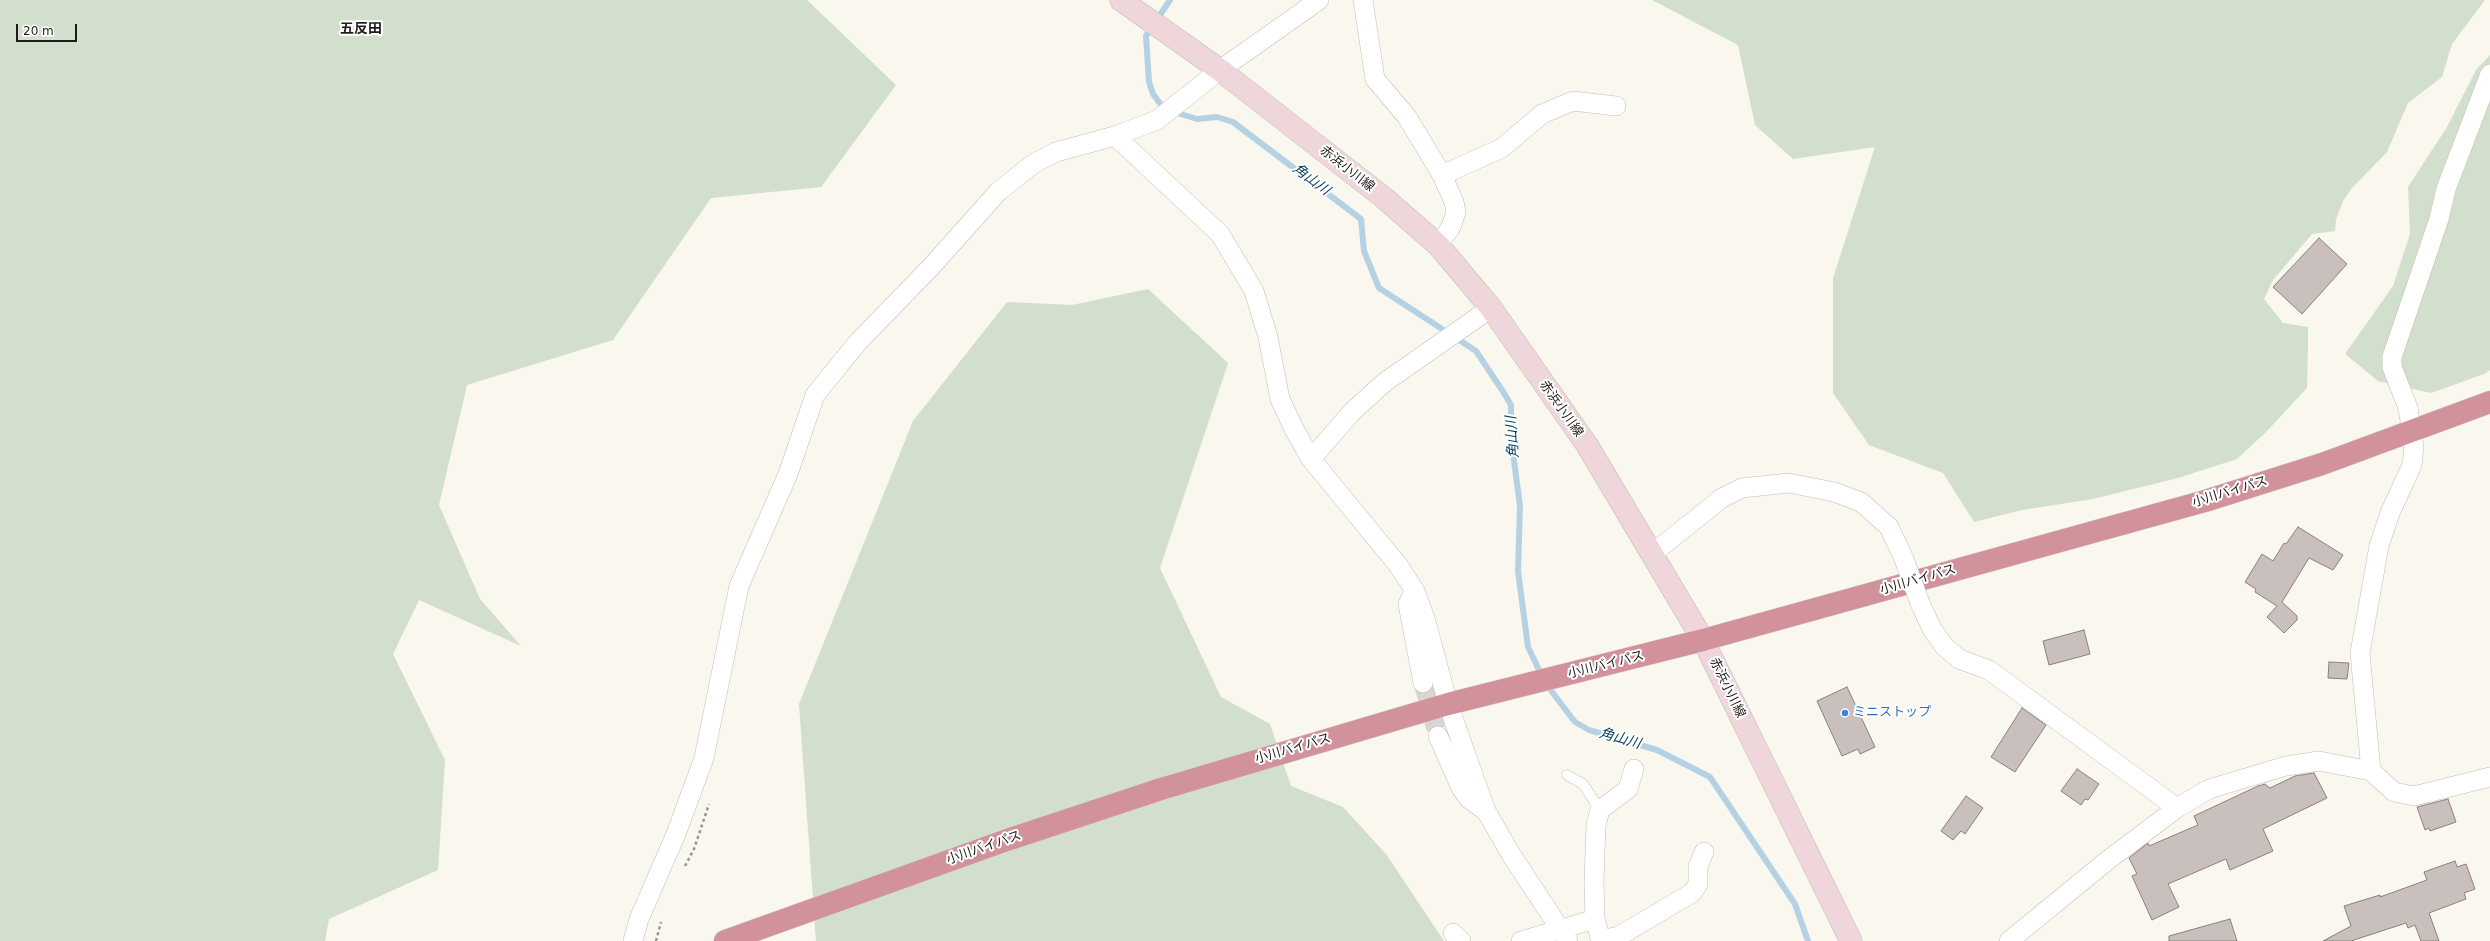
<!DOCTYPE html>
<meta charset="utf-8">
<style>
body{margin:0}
#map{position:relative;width:2490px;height:941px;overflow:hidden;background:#f9f7ee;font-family:"DejaVu Sans",sans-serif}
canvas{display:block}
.scale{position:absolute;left:16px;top:24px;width:61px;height:18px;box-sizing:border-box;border:2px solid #1d1c19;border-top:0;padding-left:5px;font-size:12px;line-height:14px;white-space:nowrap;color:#1d1c19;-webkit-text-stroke:3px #fff;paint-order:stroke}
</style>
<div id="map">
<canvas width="2490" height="941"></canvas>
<div class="scale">20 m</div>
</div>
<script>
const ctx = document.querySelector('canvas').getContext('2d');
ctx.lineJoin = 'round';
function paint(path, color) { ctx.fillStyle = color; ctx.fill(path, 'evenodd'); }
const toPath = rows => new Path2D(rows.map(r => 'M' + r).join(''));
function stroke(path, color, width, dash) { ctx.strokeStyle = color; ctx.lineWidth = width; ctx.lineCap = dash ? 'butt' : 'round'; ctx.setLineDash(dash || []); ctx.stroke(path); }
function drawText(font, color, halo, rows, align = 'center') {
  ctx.font = font + ' "DejaVu Sans","Noto Sans JP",sans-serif'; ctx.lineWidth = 4; ctx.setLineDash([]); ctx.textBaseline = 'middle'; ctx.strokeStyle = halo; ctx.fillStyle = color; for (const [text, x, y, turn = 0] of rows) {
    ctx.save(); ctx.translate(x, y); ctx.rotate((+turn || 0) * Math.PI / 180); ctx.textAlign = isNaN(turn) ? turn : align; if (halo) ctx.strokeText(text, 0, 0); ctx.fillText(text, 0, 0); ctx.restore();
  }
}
paint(toPath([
 [0,0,807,0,896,85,821,187,711,198,613,340,467,385,439,505,480,599,521,646,419,600,393,654,445,760,438,870,329,919,325,941,0,941],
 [1652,0,2485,0,2452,44,2442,77,2408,103,2387,152,2352,188,2343,201,2336,219,2335,231,2312,234,2273,280,2264,299,2283,323,2308,327,2308,348,2307,388,2267,431,2237,459,2178,478,2093,499,2022,510,1974,522,1943,473,1869,445,1833,393,1833,278,1875,147,1793,159,1755,125,1738,45],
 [2490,55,2490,370,2484,374,2431,393,2378,381,2345,354,2393,286,2410,234,2408,187,2447,127,2476,70],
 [1148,289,1228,363,1160,568,1221,697,1270,724,1291,786,1343,807,1386,854,1444,941,816,941,799,704,913,421,1007,302,1072,305]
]), '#d2dfcc');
stroke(toPath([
 [1165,110,1153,94,1149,82,1146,36,1170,0],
 [1174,112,1197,119,1217,117,1233,122,1361,219,1364,251,1379,288,1476,351,1504,393,1511,405,1511,438,1520,506,1518,571,1528,647,1542,676],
 [1546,684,1575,722,1589,730,1657,750,1710,777,1795,904,1808,941]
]), '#b5d2e5', 6);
const building = toPath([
 [2319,238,2347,264,2302,314,2273,287,2319,238],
 [2298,527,2343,555,2333,570,2309,558,2282,602,2297,616,2297,620,2284,633,2267,617,2277,606,2255,592,2256,589,2245,582,2262,554,2273,561,2284,543,2286,544,2298,527],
 [2084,630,2090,654,2049,665,2043,641,2084,630],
 [2329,662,2349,663,2347,679,2328,678,2329,662],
 [1847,687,1875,747,1860,754,1858,749,1842,756,1817,701,1847,687],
 [2022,708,2046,725,2015,772,1991,757,2022,708],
 [2077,769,2099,784,2088,800,2085,799,2081,805,2061,791,2077,769],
 [2314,773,2327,798,2263,829,2273,851,2230,870,2226,859,2168,884,2179,907,2152,920,2132,876,2137,874,2129,858,2148,843,2149,846,2198,825,2194,816,2258,786,2265,784,2270,788,2295,776,2314,773],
 [1966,796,1983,808,1965,834,1961,831,1953,840,1941,831,1966,796],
 [2448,799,2456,822,2430,831,2429,828,2425,830,2417,807,2448,799],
 [2455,861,2457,867,2466,864,2475,889,2464,893,2466,899,2429,913,2439,941,2421,941,2415,925,2408,928,2406,923,2351,941,2323,941,2351,926,2344,906,2380,895,2380,897,2427,880,2424,872,2455,861],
 [2230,919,2237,941,2169,941,2169,936,2230,919]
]);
paint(building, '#c9bfbc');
stroke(building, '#8a817f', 1);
stroke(toPath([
 [1423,683,1438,736]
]), '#d8d6ce', 19, [19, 10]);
const service = toPath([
 [1567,775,1583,784,1600,810]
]);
const minor = toPath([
 [1363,0,1375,79,1407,117,1442,175,1454,202,1456,212,1451,227,1438,245],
 [1115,136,1220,234,1254,291,1268,337,1280,399,1294,429,1311,459,1398,565,1415,591,1425,618,1448,704,1486,811,1512,856,1568,941],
 [1442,175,1502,148,1542,114,1573,101,1616,106],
 [1311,459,1352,412,1385,382,1491,308],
 [1652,554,1722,498,1742,488,1789,483,1834,492,1861,502,1889,527,1904,559],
 [1414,592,1408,604,1423,683],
 [1920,603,1932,629,1944,646,1959,659,1989,670,2177,808],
 [1438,736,1461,788,1469,799,1486,811],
 [2371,771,2360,653,2379,546,2390,513,2412,465,2414,447,2408,408,2392,367,2392,357,2439,219,2446,189,2490,74],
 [1453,933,1461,941],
 [1601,940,1619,936,1692,893,1698,884,1698,867,1704,852],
 [633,941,639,919,676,834,704,758,739,586,788,474,815,395,858,342,930,268,998,192,1033,164,1056,152,1115,136,1157,120,1220,70,1319,0],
 [1521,941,1595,919],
 [1601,941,1595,919,1594,881,1596,825,1600,810,1628,789,1634,769],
 [2009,941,2108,860,2177,808,2209,789,2286,766,2319,761,2371,771,2394,792,2414,796,2490,777]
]);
const secondary = toPath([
 [1121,0,1220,70,1383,197,1438,245,1491,308,1587,445,1703,640,1851,941]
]);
const trunk = toPath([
 [725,941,1007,840,1161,789,1448,704,1703,640,2205,501,2322,464,2490,402]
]);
stroke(service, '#bfbeb5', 11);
stroke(minor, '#bfbeb5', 20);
stroke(secondary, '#bfbeb5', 23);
stroke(trunk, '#d6d6d6', 23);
stroke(toPath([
 [685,866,694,849,709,804],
 [656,941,661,922]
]), '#97968f', 2.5, [3, 3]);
stroke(service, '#fff', 10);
stroke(minor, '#fff', 19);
stroke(secondary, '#eed6da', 22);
stroke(trunk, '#d2929c', 22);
const minorBridge = toPath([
 [1904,559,1920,603]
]);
stroke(minorBridge, '#bfbeb5', 20, []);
stroke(minorBridge, '#fff', 19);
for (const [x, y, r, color] of [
 [1845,713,4,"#3f7fe0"]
]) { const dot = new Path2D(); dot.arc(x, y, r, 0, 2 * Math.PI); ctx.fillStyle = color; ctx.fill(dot); stroke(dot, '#fff', 1.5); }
drawText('13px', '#1d1c19', '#fff', [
 ["赤浜小川線",1347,169,38],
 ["赤浜小川線",1561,409,55],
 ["小川バイパス",2230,492,-17],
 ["小川バイパス",1918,580,-16],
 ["小川バイパス",1606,665,-14],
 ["赤浜小川線",1727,688,64],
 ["小川バイパス",1293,749,-16],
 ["小川バイパス",984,848,-19]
]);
drawText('13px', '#366cbe', '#fff', [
 ["ミニストップ",1853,713]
], 'left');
drawText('bold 14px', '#1d1c19', '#fff', [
 ["五反田",361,29]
]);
drawText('italic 14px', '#09405b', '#fff', [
 ["角山川",1311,180,37],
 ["角山川",1513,437,-94],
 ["角山川",1620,739,16]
]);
</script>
